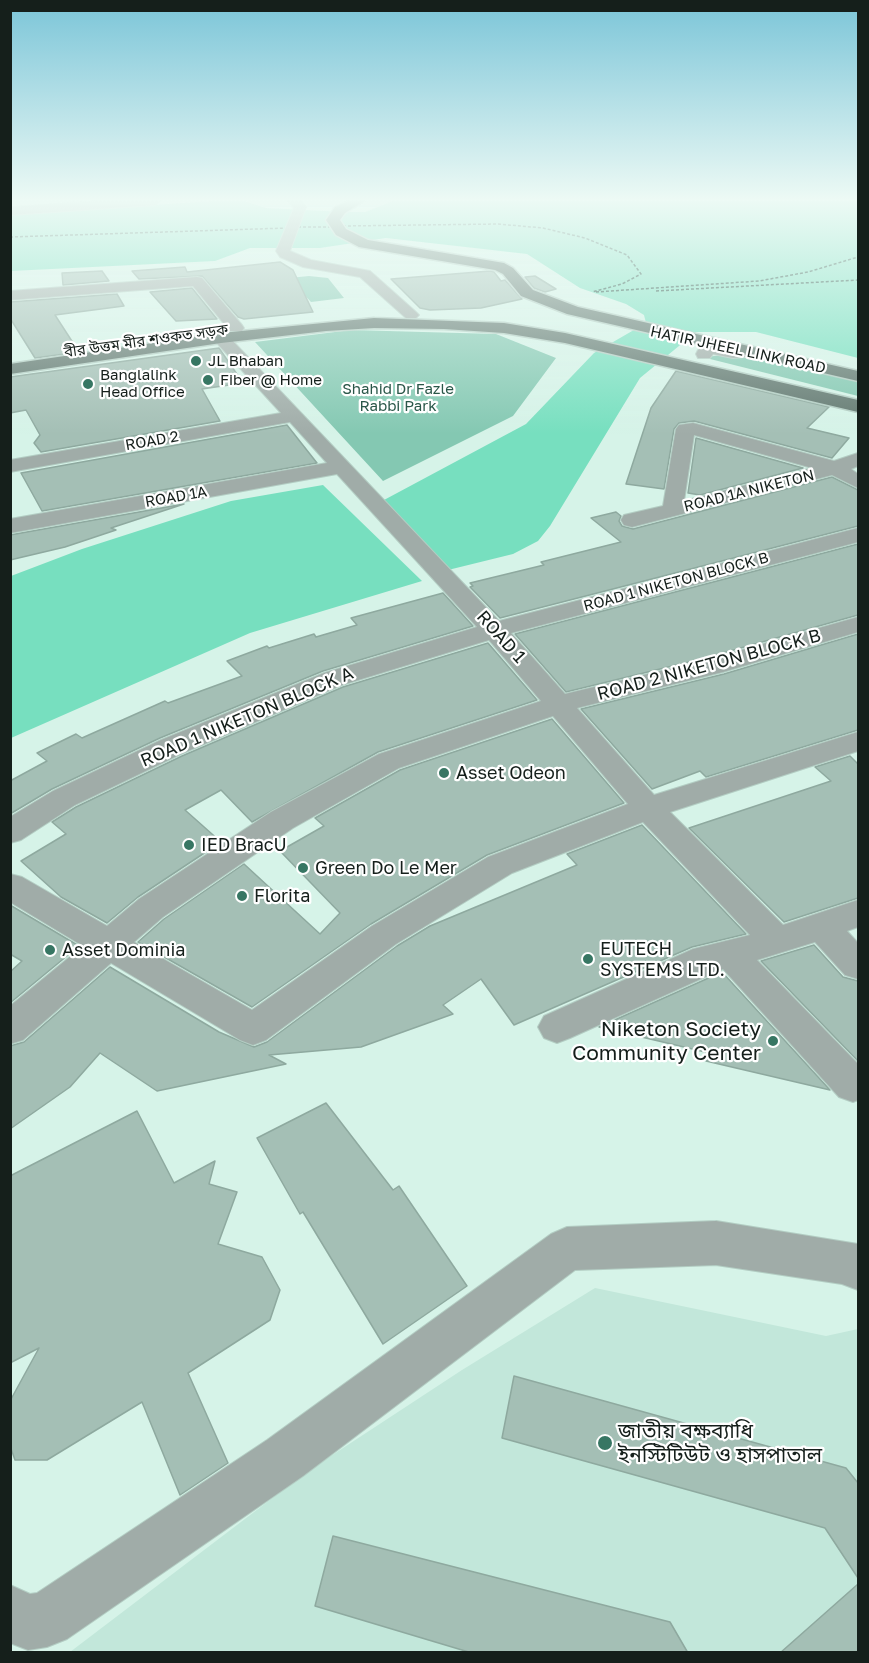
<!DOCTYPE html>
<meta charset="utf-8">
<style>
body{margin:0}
#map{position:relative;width:869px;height:1663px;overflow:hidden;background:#d6f3e8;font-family:"Golos Text",sans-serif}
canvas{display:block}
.frame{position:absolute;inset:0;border:12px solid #151f1b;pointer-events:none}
</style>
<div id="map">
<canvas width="869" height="1663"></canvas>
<div class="frame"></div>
</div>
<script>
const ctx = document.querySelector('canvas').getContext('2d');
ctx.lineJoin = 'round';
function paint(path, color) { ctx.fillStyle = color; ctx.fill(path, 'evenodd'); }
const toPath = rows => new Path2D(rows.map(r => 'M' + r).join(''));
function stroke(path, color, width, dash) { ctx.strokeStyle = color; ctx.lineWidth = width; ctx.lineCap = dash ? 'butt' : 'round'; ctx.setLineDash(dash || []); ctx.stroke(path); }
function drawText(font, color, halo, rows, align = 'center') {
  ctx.font = font + ' "Golos Text","Noto Sans Bengali",sans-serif'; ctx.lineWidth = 4.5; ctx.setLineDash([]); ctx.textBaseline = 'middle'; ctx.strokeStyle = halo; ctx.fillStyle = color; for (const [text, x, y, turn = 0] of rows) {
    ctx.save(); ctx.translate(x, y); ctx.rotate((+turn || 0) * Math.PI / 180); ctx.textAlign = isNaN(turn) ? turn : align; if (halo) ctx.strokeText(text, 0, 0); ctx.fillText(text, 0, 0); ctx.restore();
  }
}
paint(toPath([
 [595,1288,826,1336,858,1329,858,1652,70,1652,308,1471,462,1370]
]), '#c2e7da');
paint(toPath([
 [309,276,328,278,344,298,311,302,289,278],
 [351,330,496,334,556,358,513,416,383,481,255,342],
 [741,354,858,377,858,396,702,357]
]), '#84c8b2');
paint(toPath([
 [213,201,244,201,266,208,345,212,365,212,393,201,858,201,858,358,756,332,696,332,640,378,550,526,538,541,513,554,448,570,384,500,526,424,594,353,646,323,644,315,626,304,580,288,527,254,386,238,320,248,250,248,215,261,11,271,10,214],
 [323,485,422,581,250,633,11,738,11,576,82,549,231,501]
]), '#77dfbf');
stroke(toPath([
 [343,226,498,224,543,228,585,238,627,255,641,274,622,284,592,292],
 [298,227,332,227],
 [10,237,287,228],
 [656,291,858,280],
 [596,292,759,281,808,272,858,257]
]), '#1a483b', 1.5, [3, 2]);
const building = toPath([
 [280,262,293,270,313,312,244,319,238,317,202,276,139,279,132,271,185,267,187,272,280,262],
 [102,271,109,281,63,285,62,273,102,271],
 [490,271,494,272,501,281,505,280,522,299,481,308,430,310,420,308,391,279,490,271],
 [535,276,556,289,545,292,534,288,525,277,535,276],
 [192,288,217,319,176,321,150,292,192,288],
 [117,294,124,306,55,315,79,352,35,358,10,318,10,302,117,294],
 [219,348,243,383,202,389,220,421,41,452,34,443,40,435,26,410,10,413,10,377,219,348],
 [676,371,829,407,807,428,849,438,832,458,694,421,679,423,674,429,664,489,626,484,651,408,676,371],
 [287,425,317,463,42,511,21,473,287,425],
 [696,438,803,468,700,495,688,493,696,438],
 [832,477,858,490,858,526,500,618,470,587,473,586,470,583,544,565,541,562,621,542,591,518,616,512,621,516,619,521,622,526,633,529,832,477],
 [184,504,111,528,116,530,65,547,10,560,10,535,184,504],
 [858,544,858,615,705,658,566,692,515,634,858,544],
 [443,593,473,626,323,671,160,738,52,789,10,814,10,781,47,761,37,753,76,734,82,738,165,701,168,703,242,676,227,661,267,646,269,648,314,634,316,637,357,625,351,618,443,593],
 [858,634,858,730,706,777,700,771,652,789,581,709,724,674,858,634],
 [488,643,537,700,378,752,252,822,221,790,185,810,221,842,138,897,107,923,61,897,21,861,66,834,52,822,76,807,182,756,343,687,488,643],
 [552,719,624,803,487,855,371,924,252,1007,138,942,164,919,244,864,320,934,340,913,280,851,324,826,315,818,400,770,552,719],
 [850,756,858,764,858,898,784,922,689,828,831,781,815,767,850,756],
 [642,825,746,934,692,947,514,1025,481,979,443,1005,453,1014,361,1047,269,1055,286,1064,157,1091,100,1053,70,1087,10,1129,10,1046,24,1042,110,967,219,1032,254,1047,267,1042,397,946,430,926,577,865,567,854,642,825],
 [10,905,79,946,10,1003,10,972,22,961,10,954,10,905],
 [814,945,843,977,858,981,858,1061,761,961,814,945],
 [722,972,830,1090,706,1061,718,1055,599,1027,722,972],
 [326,1103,393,1190,399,1186,467,1286,383,1344,303,1212,300,1214,257,1138,326,1103],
 [137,1111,174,1183,215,1161,209,1184,237,1192,218,1244,262,1257,280,1290,270,1320,188,1373,228,1463,180,1495,142,1402,47,1460,15,1460,10,1446,10,1401,39,1348,10,1363,10,1176,137,1111],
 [514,1376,846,1468,858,1483,858,1578,825,1528,502,1438,514,1376],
 [333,1536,670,1622,688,1653,472,1653,315,1606,333,1536],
 [858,1584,858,1653,780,1653,858,1584]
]);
paint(building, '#a4bfb5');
stroke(building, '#8ea99f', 1.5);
const minor = toPath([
 [99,201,161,201,155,205,10,215,10,207,99,201],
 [288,201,301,201,306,207,290,251,311,260,370,271,416,312,419,315,416,318,406,318,360,277,303,267,280,257,276,251,294,208,288,201],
 [197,277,202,278,242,325,244,328,242,331,230,331,193,286,10,300,10,291,197,277],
 [221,333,227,335,499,621,858,528,858,542,511,633,565,694,706,660,858,617,858,632,723,672,577,708,654,795,858,732,858,751,670,812,783,925,858,900,858,927,847,931,858,943,858,979,845,975,815,942,757,960,858,1064,858,1100,853,1102,839,1097,723,969,570,1038,557,1043,544,1038,538,1027,544,1016,693,949,750,935,643,822,512,873,396,944,266,1040,253,1045,240,1040,111,963,23,1040,10,1044,10,1006,83,946,10,902,10,874,22,877,107,926,139,899,271,812,379,754,541,701,489,640,342,685,181,754,75,805,21,840,10,843,10,817,53,791,161,740,324,673,477,627,337,474,10,533,10,519,327,463,290,422,10,472,10,460,281,413,215,341,213,338,221,333],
 [553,716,628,804,488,857,372,926,252,1010,134,942,163,917,293,828,399,768,553,716],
 [709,343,733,348,745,347,753,352,745,357,733,358,713,354,710,358,698,358,696,354,698,350,709,343],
 [693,423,834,461,858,453,858,466,851,469,858,474,858,488,832,475,632,527,624,525,621,520,624,515,663,506,676,429,679,425,693,423],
 [694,435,812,468,684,501,694,435],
 [716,1221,858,1244,858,1290,842,1284,716,1265,575,1270,303,1476,67,1639,47,1647,28,1650,10,1643,10,1585,30,1594,37,1593,267,1440,551,1234,567,1227,716,1221]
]);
const major = toPath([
 [348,201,364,201,345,213,340,220,346,229,368,240,504,263,513,268,533,290,578,307,858,371,858,381,567,314,521,296,503,274,495,270,359,247,336,235,326,220,335,207,348,201],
 [374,318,504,323,565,333,858,400,858,412,565,343,504,333,444,329,374,328,326,331,221,343,10,374,10,364,221,333,374,318]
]);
stroke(minor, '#b3cdc3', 2);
stroke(major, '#b3cdc3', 3);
paint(minor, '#a0aca8');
paint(major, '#627870');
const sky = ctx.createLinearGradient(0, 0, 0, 434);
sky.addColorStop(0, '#7bc5d8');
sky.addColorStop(0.46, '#edfaf5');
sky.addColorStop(1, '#edfaf500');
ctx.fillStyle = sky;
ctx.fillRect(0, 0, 869, 434);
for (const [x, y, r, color] of [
 [196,361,6,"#377663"],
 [208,380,6,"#377663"],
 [88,384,6,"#377663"],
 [444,773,6,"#377663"],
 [189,845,6,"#377663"],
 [303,868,6,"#377663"],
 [242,896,6,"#377663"],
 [50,950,6,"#377663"],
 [588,959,6,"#377663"],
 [773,1041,6,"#377663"],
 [605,1443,8,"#377663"]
]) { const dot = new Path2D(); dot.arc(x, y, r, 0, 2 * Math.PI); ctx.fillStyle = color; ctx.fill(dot); stroke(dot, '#fff', 2); }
drawText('15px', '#151f1b', '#fff', [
 ["বীর উত্তম মীর শওকত সড়ক",146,341,-8],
 ["HATIR JHEEL LINK ROAD",738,350,12],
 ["ROAD 2",152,441,-10],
 ["ROAD 1A NIKETON",749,491,-14],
 ["ROAD 1A",176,497,-10],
 ["ROAD 1 NIKETON BLOCK B",676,582,-15]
]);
drawText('15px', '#151f1b', '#fff', [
 ["JL Bhaban",208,361],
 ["Banglalink",100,375],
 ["Head Office",100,392],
 ["Fiber @ Home",220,380]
], 'left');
drawText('15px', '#2a5749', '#fff', [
 ["Shahid Dr Fazle",398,389],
 ["Rabbi Park",398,406]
]);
drawText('18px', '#151f1b', '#fff', [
 ["ROAD 1",501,637,48],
 ["ROAD 2 NIKETON BLOCK B",709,665,-15],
 ["ROAD 1 NIKETON BLOCK A",247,717,-23]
]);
drawText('18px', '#151f1b', '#fff', [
 ["Asset Odeon",456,773],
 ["IED BracU",201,845],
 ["Green Do Le Mer",315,868],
 ["Florita",254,896],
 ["EUTECH",600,949],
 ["SYSTEMS LTD.",600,970],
 ["Asset Dominia",62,950]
], 'left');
drawText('21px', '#151f1b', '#fff', [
 ["Niketon Society",761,1029],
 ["Community Center",761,1053],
 ["জাতীয় বক্ষব্যাধি",618,1431,"left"],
 ["ইনস্টিটিউট ও হাসপাতাল",618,1455,"left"]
], 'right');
</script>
